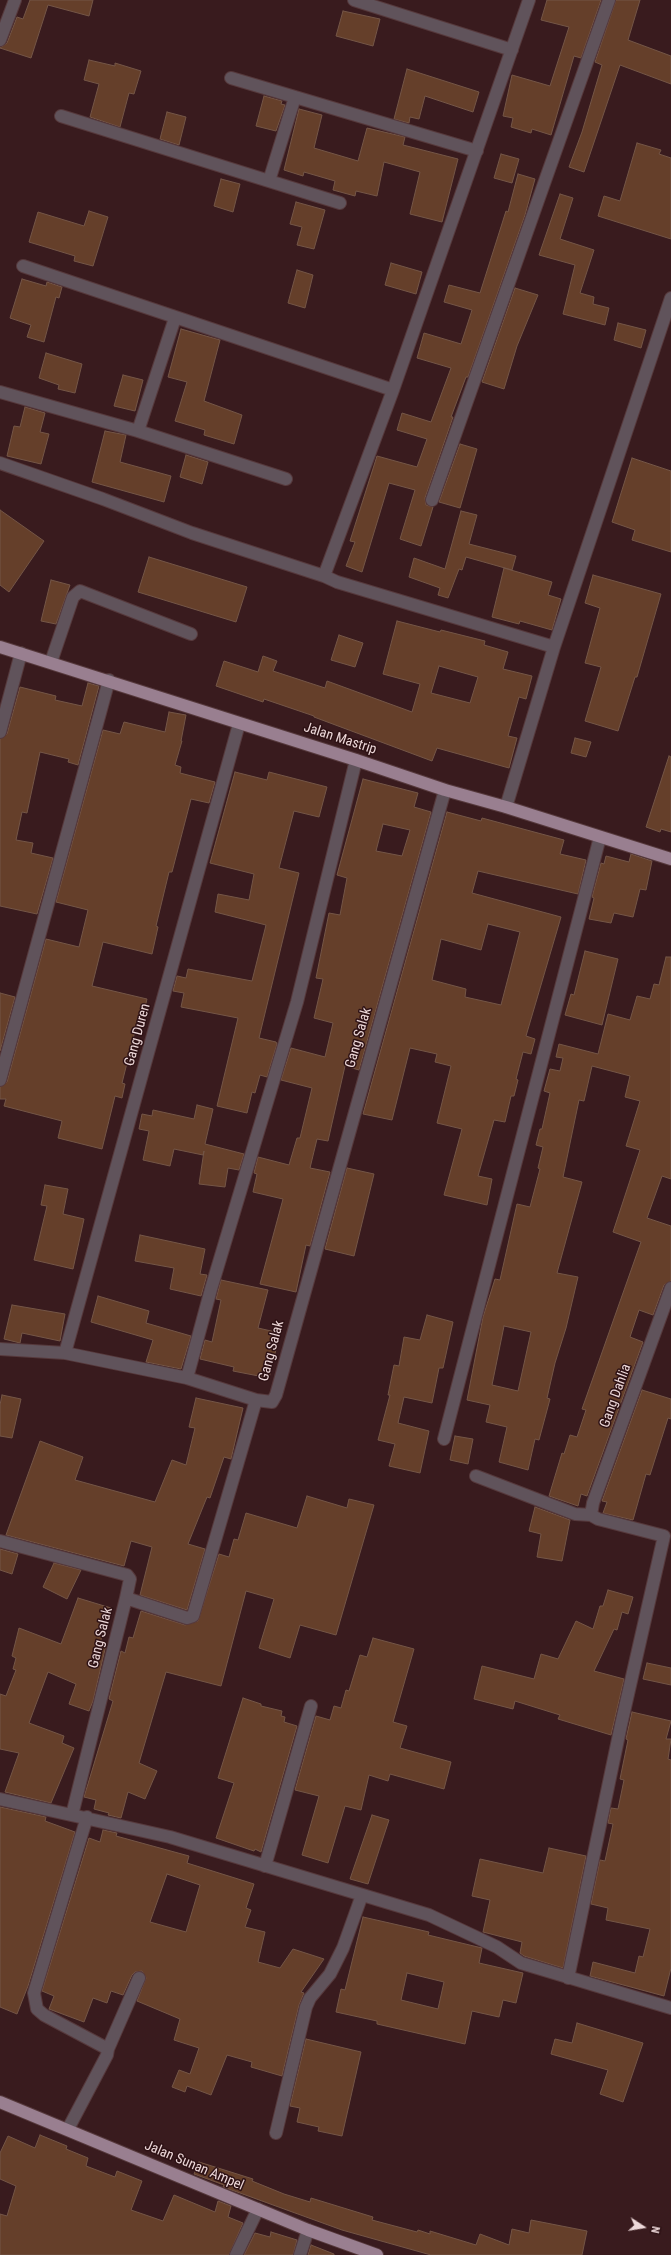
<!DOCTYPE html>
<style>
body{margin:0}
#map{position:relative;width:671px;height:2255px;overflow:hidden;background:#391b1e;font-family:"Roboto Condensed",sans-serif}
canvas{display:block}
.north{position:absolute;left:623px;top:2207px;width:40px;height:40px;-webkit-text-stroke:3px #2e1215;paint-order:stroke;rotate:102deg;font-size:11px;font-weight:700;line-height:16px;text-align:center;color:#edd8d9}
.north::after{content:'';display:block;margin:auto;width:14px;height:18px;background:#edd8d9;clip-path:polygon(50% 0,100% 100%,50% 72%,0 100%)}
</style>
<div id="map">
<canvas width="671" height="2255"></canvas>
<div class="north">N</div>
</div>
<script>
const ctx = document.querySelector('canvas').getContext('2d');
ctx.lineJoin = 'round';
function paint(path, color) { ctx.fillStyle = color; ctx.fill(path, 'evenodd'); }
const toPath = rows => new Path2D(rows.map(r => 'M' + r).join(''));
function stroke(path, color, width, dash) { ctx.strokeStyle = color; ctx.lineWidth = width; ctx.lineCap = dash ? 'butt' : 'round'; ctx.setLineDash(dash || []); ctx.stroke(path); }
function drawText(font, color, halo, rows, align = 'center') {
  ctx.font = font + ' "Roboto Condensed",sans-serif'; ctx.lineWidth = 3; ctx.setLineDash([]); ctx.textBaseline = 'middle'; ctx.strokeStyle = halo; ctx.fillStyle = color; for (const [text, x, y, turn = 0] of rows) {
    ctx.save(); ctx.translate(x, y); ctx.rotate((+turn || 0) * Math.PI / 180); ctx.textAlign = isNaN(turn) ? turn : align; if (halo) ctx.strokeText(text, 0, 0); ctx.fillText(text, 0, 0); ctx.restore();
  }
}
const building = toPath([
 [30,0,93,0,89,16,48,5,31,58,0,48,7,43,17,17,23,19,30,0],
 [547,0,601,0,581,58,574,56,551,135,532,129,531,133,511,127,513,118,503,116,512,75,550,86,569,27,541,20,547,0],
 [616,0,640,0,628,40,671,56,671,84,620,65,584,172,569,167,582,132,602,65,595,62,616,0],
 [343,11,380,19,373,46,336,36,343,11],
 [89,60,115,66,115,63,141,71,134,94,129,93,120,127,90,117,99,84,84,80,89,60],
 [407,69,479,92,473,112,425,96,419,119,410,117,409,123,394,119,407,69],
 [264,96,282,101,281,104,285,105,276,131,256,126,264,96],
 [299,109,322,115,314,148,358,161,367,128,405,137,403,145,458,159,442,222,410,214,420,172,384,162,377,196,356,191,355,196,333,190,335,181,304,172,303,176,284,170,299,109],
 [167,112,186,117,179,145,160,139,167,112],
 [637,143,661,150,659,154,671,158,671,239,598,216,604,196,620,201,637,143],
 [501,154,519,159,512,183,494,178,501,154],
 [518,174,535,179,525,215,468,377,466,377,451,417,453,417,425,498,426,505,433,507,421,546,400,539,415,490,389,483,362,572,346,566,355,542,350,541,377,456,417,467,427,439,397,430,402,413,431,422,451,368,417,358,424,333,461,344,472,310,444,302,449,285,480,293,506,211,508,212,518,174],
 [221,179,240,184,233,212,214,206,221,179],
 [560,194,573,198,560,239,594,250,580,293,594,297,593,304,609,308,605,325,563,314,575,265,539,255,560,194],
 [296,202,325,210,314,249,297,245,302,227,290,224,296,202],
 [89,211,108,217,93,266,74,261,75,256,29,242,38,212,84,226,89,211],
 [391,263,422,272,416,294,385,285,391,263],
 [297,270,313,275,305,308,288,303,297,270],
 [22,279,46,286,47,282,62,287,59,298,56,297,44,342,27,337,31,325,10,318,22,279],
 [515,288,538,295,517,346,504,389,482,382,515,288],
 [618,323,646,330,641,348,614,340,618,323],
 [181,329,220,340,204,401,242,415,234,444,204,435,205,430,175,421,187,382,168,377,181,329],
 [46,353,82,364,75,393,58,389,59,385,39,378,46,353],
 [123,375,143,380,135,411,114,406,123,375],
 [25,407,45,413,40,432,49,434,41,464,7,456,14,426,20,427,25,407],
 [105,431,126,435,120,462,171,476,164,502,92,482,105,431],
 [460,444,477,449,460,508,439,502,460,444],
 [186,455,208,462,202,484,180,477,186,455],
 [632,458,671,471,671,552,632,540,635,530,612,522,632,458],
 [0,510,44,541,9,592,0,585,0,510],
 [461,511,477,515,469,544,516,556,512,570,466,557,462,570,459,569,448,598,438,595,440,588,409,577,414,558,445,569,461,511],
 [149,557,247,587,236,622,138,592,149,557],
 [504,568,552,582,548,595,561,599,552,630,520,621,519,624,492,617,504,568],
 [593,575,661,594,637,677,635,677,618,731,585,721,601,667,585,663,600,608,585,603,593,575],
 [51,580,70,585,56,624,41,621,51,580],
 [397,621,440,632,441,630,485,641,484,645,508,652,503,669,532,676,526,699,519,697,508,736,517,738,509,768,437,748,432,761,314,717,314,716,264,699,263,702,216,686,224,661,258,672,263,656,277,661,273,671,325,688,327,681,412,712,420,684,383,674,397,621],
 [439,666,478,677,470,703,431,693,439,666],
 [339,635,363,643,355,667,331,660,339,635],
 [88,683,99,686,78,765,68,762,69,759,40,752,27,813,22,812,16,840,33,843,31,853,53,858,37,914,0,906,0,739,7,734,20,687,56,696,55,700,82,706,88,683],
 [169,712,186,715,181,741,182,741,175,765,181,767,180,773,215,782,209,803,191,799,172,872,169,872,156,926,158,927,152,954,103,942,92,986,147,999,141,1024,137,1023,122,1083,125,1084,122,1098,115,1096,102,1149,58,1138,62,1121,4,1106,6,1099,0,1099,0,1087,7,1082,46,939,79,947,88,910,56,902,103,730,120,734,124,722,165,732,169,712],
 [575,738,591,742,586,757,571,753,575,738],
 [669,756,671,757,671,832,661,829,660,832,646,827,669,756],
 [235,772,267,780,269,772,327,787,319,817,294,811,279,868,299,873,259,1038,276,1042,277,1044,267,1077,260,1075,255,1093,252,1092,247,1113,217,1106,238,1018,181,1007,184,993,173,991,177,976,186,978,188,969,252,981,266,925,215,912,218,894,249,900,254,874,210,863,235,772],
 [363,779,418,793,414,807,431,812,359,1070,345,1066,328,1141,317,1139,310,1168,330,1172,310,1246,306,1245,296,1292,260,1284,283,1199,253,1192,257,1174,254,1173,258,1157,289,1165,297,1138,300,1138,312,1088,281,1080,291,1048,325,1057,333,1023,314,1018,323,979,316,978,329,913,340,915,347,878,337,875,363,779],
 [383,824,410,830,402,856,376,851,383,824],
 [447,812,481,821,482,818,564,840,560,854,586,860,578,894,478,871,472,893,561,917,526,1036,535,1039,531,1054,523,1052,516,1079,518,1080,514,1096,511,1096,505,1122,494,1120,478,1176,492,1179,487,1205,444,1195,462,1129,437,1123,451,1066,435,1062,437,1054,410,1048,392,1120,363,1114,447,812],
 [488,924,520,932,501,1005,465,997,466,989,432,980,441,939,481,950,488,924],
 [631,854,652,861,646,890,640,889,633,917,614,913,611,923,589,919,594,898,592,897,601,863,604,864,606,856,629,862,631,854],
 [585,951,618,959,602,1025,565,1015,571,994,574,995,585,951],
 [666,957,671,957,671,1179,662,1176,647,1218,671,1226,671,1281,664,1285,653,1315,639,1310,630,1337,643,1342,587,1496,581,1494,578,1506,549,1496,562,1453,564,1454,570,1435,577,1437,586,1410,582,1409,641,1242,613,1232,640,1150,626,1146,640,1101,625,1097,630,1076,592,1066,584,1101,579,1100,563,1177,582,1182,557,1273,578,1277,566,1328,555,1363,547,1398,550,1399,539,1440,535,1439,528,1470,499,1462,507,1427,486,1422,490,1405,467,1400,483,1317,495,1279,500,1280,517,1204,530,1207,540,1169,538,1168,543,1147,536,1145,540,1129,542,1129,550,1093,544,1091,550,1069,560,1071,563,1058,556,1057,559,1044,598,1054,608,1014,630,1020,637,996,650,999,654,984,659,985,666,957],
 [504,1326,531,1332,518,1391,492,1385,504,1326],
 [0,993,15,997,0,1051,0,993],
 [197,1105,213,1109,205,1144,244,1154,239,1170,228,1168,225,1187,199,1184,204,1151,203,1155,174,1149,170,1166,143,1160,149,1131,139,1129,142,1114,152,1116,153,1110,194,1119,197,1105],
 [347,1168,374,1174,354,1256,325,1249,347,1168],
 [45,1185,68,1189,63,1214,84,1219,73,1269,34,1260,47,1206,41,1205,45,1185],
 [140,1235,205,1249,200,1274,207,1275,201,1296,170,1289,174,1268,135,1261,140,1235],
 [221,1280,268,1290,258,1328,280,1333,269,1378,233,1371,234,1367,200,1359,205,1340,212,1342,221,1300,216,1299,221,1280],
 [98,1296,149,1311,146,1323,191,1336,181,1369,146,1362,153,1340,91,1322,98,1296],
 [12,1305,65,1314,60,1341,22,1333,20,1343,4,1339,12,1305],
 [427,1315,453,1322,443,1368,439,1368,432,1403,404,1397,398,1423,429,1431,420,1473,389,1466,395,1444,378,1440,390,1395,388,1395,394,1365,399,1366,404,1337,420,1340,427,1315],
 [642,1390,671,1399,671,1419,668,1418,650,1475,646,1474,633,1520,603,1513,607,1502,602,1501,642,1390],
 [2,1395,21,1399,12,1438,0,1436,0,1405,2,1395],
 [196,1398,243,1408,231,1459,224,1457,210,1498,207,1497,188,1544,205,1549,187,1610,140,1595,152,1547,131,1541,124,1566,6,1535,40,1441,83,1457,75,1480,155,1502,172,1460,186,1465,195,1428,189,1427,196,1398],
 [455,1436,473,1439,468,1464,450,1460,455,1436],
 [307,1496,347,1508,349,1499,374,1505,336,1635,300,1625,290,1658,259,1648,274,1599,246,1591,221,1686,166,1672,139,1763,157,1771,145,1799,128,1792,121,1818,108,1815,109,1813,94,1809,96,1800,84,1797,113,1701,109,1699,121,1651,125,1653,129,1637,133,1638,141,1611,185,1625,198,1621,219,1554,229,1557,234,1539,238,1540,246,1513,297,1528,307,1496],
 [535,1507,570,1520,562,1561,537,1557,541,1534,529,1531,535,1507],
 [0,1549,18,1554,12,1574,0,1570,0,1549],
 [54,1563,81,1570,67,1599,43,1587,54,1563],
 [608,1590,633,1597,628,1614,622,1612,617,1630,614,1629,594,1671,624,1679,611,1735,558,1719,560,1715,515,1701,513,1709,474,1699,482,1666,534,1679,541,1654,558,1659,576,1621,593,1629,600,1606,603,1606,608,1590],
 [78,1598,111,1608,100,1643,106,1645,93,1701,89,1711,69,1704,76,1684,48,1672,29,1723,64,1736,62,1743,74,1748,51,1803,5,1792,19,1753,0,1749,0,1694,6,1696,16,1670,13,1669,16,1658,12,1656,19,1628,61,1644,78,1598],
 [373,1638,414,1649,393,1722,407,1726,400,1748,451,1762,444,1789,390,1774,388,1781,369,1775,361,1810,345,1806,328,1863,302,1855,319,1796,295,1790,316,1716,330,1720,334,1706,341,1708,346,1690,349,1691,360,1655,367,1657,373,1638],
 [647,1663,671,1668,671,1685,643,1679,647,1663],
 [243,1698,261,1704,261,1706,282,1711,281,1716,285,1717,284,1722,297,1726,261,1852,255,1849,254,1851,216,1838,234,1783,218,1778,243,1698],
 [632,1712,671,1721,666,1739,671,1739,668,1759,671,1760,671,1968,664,1996,590,1976,593,1962,635,1973,639,1956,643,1957,650,1929,606,1920,608,1908,591,1904,600,1860,605,1861,613,1824,608,1823,611,1808,618,1809,624,1780,620,1779,628,1740,626,1739,632,1712],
 [0,1807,46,1817,45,1821,75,1832,28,1986,17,2014,0,2007,0,1807],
 [372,1815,389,1820,368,1884,350,1879,372,1815],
 [103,1830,117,1833,116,1836,189,1856,187,1863,254,1884,246,1908,251,1910,245,1927,265,1932,258,1962,280,1968,293,1949,324,1959,301,1992,304,1993,299,2005,282,2076,251,2067,252,2062,227,2055,211,2095,187,2086,185,2092,172,2087,179,2070,190,2074,199,2048,174,2040,180,2019,137,2001,146,1978,142,1971,135,1972,132,1975,123,1995,111,1991,107,2003,93,1998,84,2022,49,2009,54,1996,42,1991,89,1838,100,1842,103,1830],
 [167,1874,200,1885,186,1932,150,1922,167,1874],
 [549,1848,586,1856,563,1968,524,1956,520,1953,522,1942,483,1932,490,1900,472,1896,480,1859,543,1873,549,1848],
 [363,1917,429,1932,428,1935,482,1948,479,1963,523,1973,516,2003,503,2000,499,2017,472,2011,465,2044,377,2024,377,2021,336,2012,341,1989,345,1990,363,1917],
 [407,1973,444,1982,438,2009,401,2000,407,1973],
 [577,2023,643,2043,623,2102,600,2094,608,2070,551,2054,555,2039,572,2043,577,2023],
 [306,2039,361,2052,342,2136,318,2131,319,2127,297,2122,300,2108,290,2106,306,2039],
 [40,2135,67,2146,66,2149,88,2158,86,2166,115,2177,117,2171,142,2181,131,2210,163,2221,174,2195,215,2212,218,2201,231,2206,228,2217,243,2223,229,2255,0,2255,0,2214,7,2216,16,2186,0,2179,0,2153,8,2136,35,2148,40,2135],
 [199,2162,253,2179,252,2181,284,2194,310,2202,311,2198,373,2217,372,2220,417,2232,418,2230,430,2234,430,2231,476,2245,480,2234,509,2245,512,2229,529,2233,531,2220,587,2231,582,2255,431,2255,342,2230,240,2193,223,2187,224,2185,194,2174,199,2162],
 [271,2232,297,2240,293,2255,244,2255,255,2233,270,2237,271,2232],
 [311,2245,334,2254,334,2255,308,2255,311,2245]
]);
paint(building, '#653f2a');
stroke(building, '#745647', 1);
const minor = toPath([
 [354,0,512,50],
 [529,0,393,390,324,576,337,582,554,647],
 [0,40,15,0],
 [231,78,477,151],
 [295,97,269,181,340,203],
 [61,116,269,181],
 [23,266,393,390],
 [0,392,138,431,175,318],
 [138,431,286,479],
 [0,463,103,499,192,533,324,576],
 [432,500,609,0],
 [51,662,73,597,80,591,191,634],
 [0,732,21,653],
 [506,807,554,647,671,298],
 [0,1080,109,680],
 [0,1349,65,1353,187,1378,256,1400,272,1402,276,1395,445,790],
 [65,1353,239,724],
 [187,1378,211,1289,297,1002,356,760],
 [444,1439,600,837],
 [476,1476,575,1514,591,1515,598,1519,664,1536,621,1725,568,1978],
 [591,1515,593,1503,671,1288],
 [0,1541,127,1575,130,1579,126,1598],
 [0,1799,170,1837,429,1915,497,1947,521,1963,671,2008],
 [72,1815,126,1598,187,1618,193,1616,256,1400],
 [265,1866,311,1706],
 [108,2049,139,1978],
 [68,2129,107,2055,108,2049,44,2015,37,2009,34,1993,87,1817],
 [276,2133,306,2007,310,1998,330,1974,343,1948,362,1895],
 [236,2255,258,2209],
 [300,2255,308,2230]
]);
const major = toPath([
 [0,647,356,760,445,790,506,807,671,859],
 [0,2102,308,2230,377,2255]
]);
stroke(minor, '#56393c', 14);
stroke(major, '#56393c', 14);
stroke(minor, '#60535b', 12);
stroke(major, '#997f90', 12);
drawText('14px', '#edd8d9', '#2e1215', [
 ["Jalan Mastrip",340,739,18],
 ["Gang Duren",138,1035,-75],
 ["Gang Salak",359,1038,-74],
 ["Gang Salak",272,1351,-75],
 ["Gang Dahlia",616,1396,-70],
 ["Gang Salak",101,1638,-76],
 ["Jalan Sunan Ampel",194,2166,23]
]);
</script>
